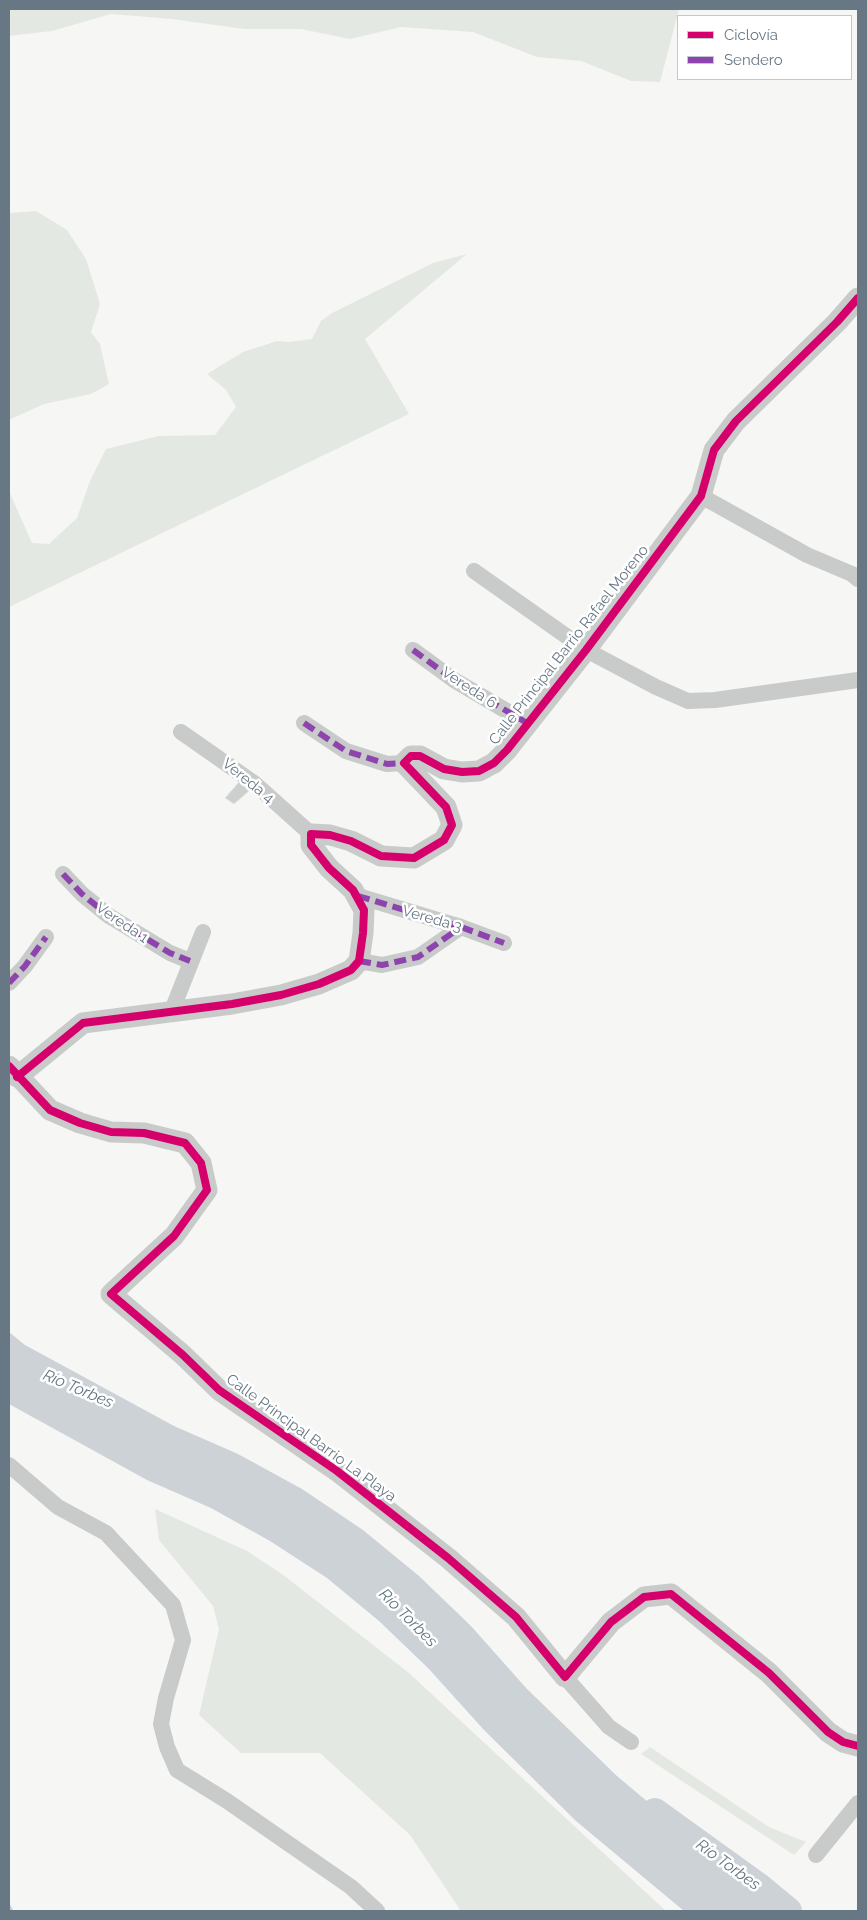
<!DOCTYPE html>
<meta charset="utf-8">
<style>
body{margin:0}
#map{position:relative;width:867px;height:1920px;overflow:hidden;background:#f6f6f5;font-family:Raleway,sans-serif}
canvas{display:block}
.frame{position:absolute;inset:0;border:10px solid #677784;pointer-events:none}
.legend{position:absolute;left:677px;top:15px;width:175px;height:65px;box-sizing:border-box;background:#fff;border:1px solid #c2c9ce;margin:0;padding:6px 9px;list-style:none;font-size:15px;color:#677784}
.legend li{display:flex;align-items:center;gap:10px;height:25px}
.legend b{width:25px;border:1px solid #c2c9ce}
</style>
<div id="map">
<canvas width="867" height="1920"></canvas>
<div class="frame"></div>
<ul class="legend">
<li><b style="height:6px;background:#d6006c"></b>Ciclovía</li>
<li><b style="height:6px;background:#8e44ad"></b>Sendero</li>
</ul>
</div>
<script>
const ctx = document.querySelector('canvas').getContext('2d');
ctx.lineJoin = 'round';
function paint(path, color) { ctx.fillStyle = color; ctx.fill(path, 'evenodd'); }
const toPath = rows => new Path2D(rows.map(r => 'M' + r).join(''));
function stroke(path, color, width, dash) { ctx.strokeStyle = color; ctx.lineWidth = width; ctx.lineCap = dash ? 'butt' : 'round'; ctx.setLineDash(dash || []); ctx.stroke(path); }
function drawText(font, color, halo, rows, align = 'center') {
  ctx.font = font + ' Raleway,sans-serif'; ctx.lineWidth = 5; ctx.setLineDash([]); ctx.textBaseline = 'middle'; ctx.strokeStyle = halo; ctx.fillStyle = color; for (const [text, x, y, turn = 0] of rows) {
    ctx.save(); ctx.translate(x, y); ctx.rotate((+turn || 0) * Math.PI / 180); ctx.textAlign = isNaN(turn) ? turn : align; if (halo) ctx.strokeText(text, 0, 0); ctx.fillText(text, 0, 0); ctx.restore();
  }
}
paint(toPath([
 [9,9,679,9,660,82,631,81,581,61,537,57,473,32,401,27,350,39,301,29,244,29,172,19,111,14,52,31,9,36],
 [36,211,67,230,86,259,100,304,91,332,100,344,109,384,91,394,44,404,9,420,9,213],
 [467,254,365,339,409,414,9,607,9,491,32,543,49,544,77,518,90,481,106,449,158,436,215,435,236,407,226,390,207,374,243,352,277,341,288,342,312,339,321,321,332,313,433,263],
 [155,1509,247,1551,282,1574,409,1673,666,1911,461,1911,410,1835,320,1753,241,1753,199,1715,219,1629,213,1606,159,1540],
 [650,1747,769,1827,806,1842,794,1855,641,1754]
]), '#e4e8e3');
paint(toPath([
 [9,1332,25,1345,174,1426,238,1454,302,1489,363,1530,419,1576,471,1626,527,1689,617,1776,777,1911,684,1911,576,1821,484,1730,428,1668,379,1621,327,1578,270,1541,211,1508,147,1480,9,1404]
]), '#ccd2d6');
stroke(toPath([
 [9,1907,11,1911]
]), '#ccd2d6', 4.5);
stroke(toPath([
 [655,1812,759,1887,788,1911]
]), '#ccd2d6', 28);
const building = toPath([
 [239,782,249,791,234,804,225,798,239,782]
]);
paint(building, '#cdcfcf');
stroke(building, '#e6e6e5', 1);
stroke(toPath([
 [701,496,807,555,852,574,858,579],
 [474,571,586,650,656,687,688,701,715,700,858,680],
 [413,650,454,680,527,723],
 [304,723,346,751,387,764,404,763],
 [181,732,254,783,311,834],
 [63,874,82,894,109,916,170,953,190,961],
 [358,896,461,927,504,943],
 [359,961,382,965,418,957,461,927],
 [9,983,25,966,46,937],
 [171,1013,203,932],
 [9,1465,58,1507,106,1533,173,1605,183,1640,166,1698,161,1724,167,1747,177,1770,227,1801,351,1887,377,1911],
 [565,1677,609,1727,631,1742],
 [816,1855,858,1803]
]), '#c9caca', 16);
stroke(toPath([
 [9,1066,50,1110,80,1123,111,1132,144,1133,185,1143,201,1163,207,1190,174,1236,111,1294,183,1355,219,1390,337,1471,448,1558,516,1617,565,1677,611,1622,644,1597,671,1594,769,1673,828,1732,843,1742,858,1746],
 [17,1077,83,1023,232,1004,281,995,319,984,351,970,359,961,363,933,364,910,353,890,329,868,311,845,311,834,330,835,351,841,381,856,414,858,444,840,452,825,446,807,404,763,411,756,420,756,444,769,462,772,479,771,494,763,507,750,586,650,701,496,714,450,736,421,837,322,858,298]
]), '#c9caca', 21);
stroke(toPath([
 [413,650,454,680,527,723],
 [304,723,346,751,387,764,404,763],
 [63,874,82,894,109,916,170,953,190,961],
 [358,896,461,927,504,943],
 [359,961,382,965,418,957,461,927],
 [9,983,25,966,46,937]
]), '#8e44ad', 6, [12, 6]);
stroke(toPath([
 [9,1066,50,1110,80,1123,111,1132,144,1133,185,1143,201,1163,207,1190,174,1236,111,1294,183,1355,219,1390,337,1471,448,1558,516,1617,565,1677,611,1622,644,1597,671,1594,769,1673,828,1732,843,1742,858,1746],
 [17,1077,83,1023,232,1004,281,995,319,984,351,970,359,961,363,933,364,910,353,890,329,868,311,845,311,834,330,835,351,841,381,856,414,858,444,840,452,825,446,807,404,763,411,756,420,756,444,769,462,772,479,771,494,763,507,750,586,650,701,496,714,450,736,421,837,322,858,298]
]), '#d6006c', 8);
drawText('15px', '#677784', '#fff', [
 ["Calle Principal Barrio Rafael Moreno",569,645,-52],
 ["Vereda 6",469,688,33],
 ["Vereda 4",248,781,39],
 ["Vereda 3",432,919,16],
 ["Vereda 1",122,923,34],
 ["Calle Principal Barrio La Playa",311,1438,36]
]);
drawText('italic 16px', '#637780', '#fff', [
 ["Río Torbes",78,1389,23],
 ["Río Torbes",408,1618,45],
 ["Río Torbes",728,1865,36]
]);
</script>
